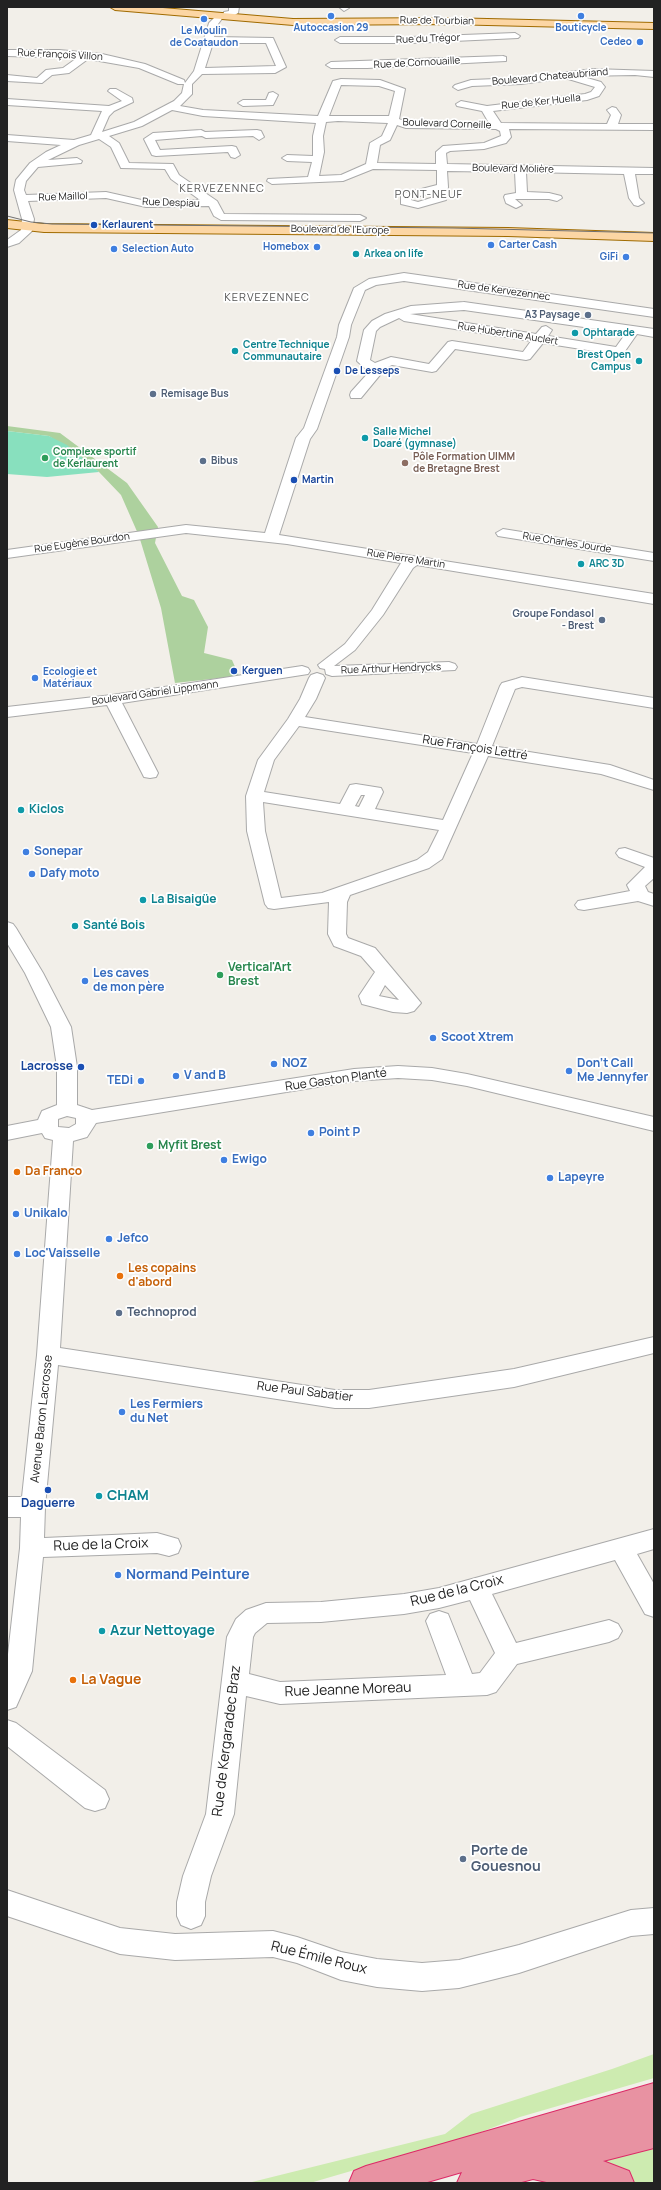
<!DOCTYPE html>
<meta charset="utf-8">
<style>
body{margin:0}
#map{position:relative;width:661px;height:2190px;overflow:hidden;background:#f2efe9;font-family:Manrope,sans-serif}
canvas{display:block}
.frame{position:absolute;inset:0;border:8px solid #222;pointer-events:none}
</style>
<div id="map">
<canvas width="661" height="2190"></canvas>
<div class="frame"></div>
</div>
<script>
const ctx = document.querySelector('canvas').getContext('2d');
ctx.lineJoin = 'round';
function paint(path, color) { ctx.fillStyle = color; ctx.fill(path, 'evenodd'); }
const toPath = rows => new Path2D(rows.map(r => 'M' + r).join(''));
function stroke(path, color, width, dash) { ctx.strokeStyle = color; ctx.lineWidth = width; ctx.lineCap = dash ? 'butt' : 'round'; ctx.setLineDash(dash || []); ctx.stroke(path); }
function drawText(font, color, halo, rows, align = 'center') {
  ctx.font = font + ' Manrope,sans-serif'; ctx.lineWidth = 3.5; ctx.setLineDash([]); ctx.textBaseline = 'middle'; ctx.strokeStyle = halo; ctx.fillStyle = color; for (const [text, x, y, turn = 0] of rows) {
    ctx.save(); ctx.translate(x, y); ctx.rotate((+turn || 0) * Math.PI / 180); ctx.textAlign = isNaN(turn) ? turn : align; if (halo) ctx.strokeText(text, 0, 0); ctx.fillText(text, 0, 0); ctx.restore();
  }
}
paint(toPath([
 [654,2054,654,2078,520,2117,471,2136,310,2183,248,2183,445,2134,471,2114,612,2069],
 [654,2144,654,2183,635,2183,594,2157]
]), '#cdebb0');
paint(toPath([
 [7,426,60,433,127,483,158,527,155,543,182,596,194,600,208,627,204,653,232,660,239,676,175,683,161,608,139,536,121,495,99,472,49,436,7,431]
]), '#add19e');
paint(toPath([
 [7,431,49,436,67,445,99,472,47,477,7,474]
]), '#88e0be');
const minor = toPath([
 [229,7,239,7,238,13,233,16,224,16,218,24,214,37,273,38,286,67,275,73,202,74,192,84,192,94,180,106,203,110,318,116,333,81,341,79,380,80,405,89,399,119,407,122,489,123,482,111,457,106,456,104,461,101,487,106,585,94,591,92,595,87,565,78,521,84,472,86,458,90,453,87,455,85,471,80,521,78,593,69,654,71,654,77,635,75,580,76,601,82,605,87,599,96,587,100,493,111,501,123,607,124,611,115,607,110,612,107,616,108,621,115,618,124,654,124,654,130,509,129,511,137,506,143,484,149,450,151,446,153,447,164,654,168,654,174,635,174,639,198,644,203,638,206,634,205,629,198,624,174,526,172,527,192,549,193,561,196,562,198,557,201,549,199,515,199,522,205,516,208,506,203,504,197,505,195,516,193,515,172,447,171,448,187,446,200,418,208,401,204,401,196,402,194,437,185,437,170,373,169,343,181,272,184,267,181,268,179,308,177,312,162,287,161,282,158,287,155,313,156,313,136,316,123,203,116,172,110,142,126,109,136,119,143,129,163,173,164,179,175,217,201,224,214,360,215,366,218,360,221,221,220,214,216,209,206,146,207,106,198,28,201,34,219,32,231,19,243,7,247,7,240,21,230,22,219,14,190,16,180,30,163,46,152,61,145,7,141,7,135,74,140,91,135,102,111,7,105,7,99,109,106,122,101,108,91,110,89,116,89,132,98,133,102,114,111,109,116,102,132,134,122,174,101,182,93,184,84,178,84,139,68,88,59,69,73,52,75,42,83,7,81,7,75,37,78,46,70,63,68,77,58,7,56,7,50,59,50,102,54,145,64,184,80,185,83,194,71,209,23,217,15,223,15,224,12,229,11,229,7],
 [213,43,266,43,276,66,205,68,213,43],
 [341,85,379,86,395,91,389,116,329,116,341,85],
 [338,121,388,123,382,136,370,143,366,164,341,175,319,176,324,152,323,136,326,122,338,121],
 [397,125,406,128,496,129,500,131,501,136,484,143,443,146,436,152,436,164,377,163,380,145,390,140,397,125],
 [99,139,111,147,121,168,165,169,171,179,200,200,146,201,106,192,26,195,24,190,26,181,38,167,81,163,82,161,77,158,48,160,79,145,99,139],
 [437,192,437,196,418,202,411,200,411,198,437,192],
 [339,7,349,7,349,8,344,11,339,7],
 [515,33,520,36,518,38,411,43,340,43,335,40,340,37,411,37,515,33],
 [503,56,506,57,506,61,367,68,331,68,326,65,331,62,503,56],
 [273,92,278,95,273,105,243,106,238,103,243,100,266,100,269,93,273,92],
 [201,130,205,132,257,130,261,131,264,137,259,140,253,136,206,138,202,136,155,140,160,150,232,146,236,147,240,155,235,158,231,157,228,152,156,156,152,155,144,139,153,133,201,130],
 [404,273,654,309,654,317,404,281,376,285,365,290,351,325,349,337,317,429,310,439,279,535,654,594,654,604,417,565,413,568,383,615,355,650,334,666,449,662,455,664,457,667,455,670,332,676,326,674,325,669,320,668,318,665,345,644,372,610,401,563,287,544,186,533,7,558,7,550,186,525,265,533,296,438,304,428,337,337,339,325,354,288,369,279,404,273],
 [464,302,654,329,654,337,637,334,623,354,619,355,543,343,530,359,526,360,455,349,436,371,432,372,392,365,381,370,380,375,361,398,351,398,350,395,351,392,369,372,357,361,364,330,372,321,385,314,411,306,464,302],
 [464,310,626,333,616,347,548,336,552,330,546,326,542,327,536,334,410,314,464,310],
 [399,318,404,321,531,341,523,352,452,341,448,342,429,364,391,357,375,363,370,360,376,331,380,327,399,318],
 [503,529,654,553,654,561,498,536,496,533,503,529],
 [302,666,308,668,310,671,308,674,122,703,158,773,156,777,150,778,144,777,142,773,107,705,7,717,7,707,112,695,302,666],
 [317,673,323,675,325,678,316,699,305,717,477,744,500,686,502,683,516,679,522,677,654,698,654,708,522,687,515,689,492,746,610,765,654,780,654,790,601,774,488,756,442,859,429,868,350,895,347,902,346,934,348,938,375,948,421,1003,414,1011,407,1013,393,1012,362,1004,359,996,375,972,361,956,334,946,328,934,329,902,274,909,268,908,265,904,247,831,246,796,258,760,288,719,300,699,309,678,311,675,317,673],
 [299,726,473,753,443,820,375,809,383,792,381,788,356,784,350,785,340,804,264,792,274,760,299,726],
 [361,795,365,795,359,807,355,806,361,795],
 [263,802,439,830,428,852,417,860,322,893,281,898,265,831,263,802],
 [385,985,399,1000,379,996,385,985],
 [625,848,654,858,654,878,645,886,648,892,654,894,654,906,638,901,584,910,578,909,575,905,578,901,630,891,627,885,645,867,619,857,616,853,619,849,625,848],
 [7,922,13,924,16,928,43,973,71,1027,77,1067,77,1105,92,1110,354,1069,398,1066,432,1068,467,1074,654,1117,654,1131,467,1086,432,1080,398,1078,354,1081,96,1123,87,1137,73,1141,60,1348,335,1390,369,1390,514,1369,654,1337,654,1353,514,1387,369,1408,335,1408,58,1365,45,1507,44,1538,157,1533,178,1539,181,1546,178,1553,169,1556,157,1553,43,1557,32,1671,16,1707,7,1710,7,1663,20,1548,21,1517,7,1517,7,1497,22,1497,37,1355,53,1140,45,1138,42,1133,7,1140,7,1126,38,1120,42,1111,57,1105,57,1067,51,1027,25,973,7,943,7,922],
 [67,1116,76,1118,76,1124,69,1128,58,1127,58,1119,67,1116],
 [654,1529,654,1549,637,1554,654,1584,654,1617,645,1614,615,1560,492,1594,516,1643,609,1620,618,1624,622,1631,618,1638,609,1642,517,1664,496,1692,487,1695,280,1704,246,1696,234,1814,211,1876,205,1902,205,1916,201,1925,191,1929,181,1925,177,1916,177,1902,183,1876,206,1814,227,1637,236,1619,246,1610,266,1603,321,1602,404,1594,439,1588,654,1529],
 [470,1600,495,1653,480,1673,472,1674,448,1614,439,1611,430,1614,426,1621,446,1675,280,1682,249,1674,253,1637,255,1633,267,1623,321,1622,404,1614,439,1608,470,1600],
 [7,1720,16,1723,105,1790,109,1799,105,1808,95,1811,85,1808,7,1746,7,1720],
 [7,1890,120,1928,175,1934,273,1931,297,1937,341,1952,377,1959,422,1963,459,1960,519,1945,631,1910,654,1908,654,1934,631,1936,519,1973,459,1988,422,1991,377,1987,341,1980,297,1963,273,1957,175,1960,120,1954,7,1916,7,1890]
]);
const major = toPath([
 [110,7,151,7,293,19,446,18,654,23,654,29,446,24,293,25,115,10,110,7],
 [7,220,44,224,508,228,654,233,654,241,508,236,44,232,7,228,7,220]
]);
const highway = toPath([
 [654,2083,654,2148,603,2161,629,2171,634,2183,551,2183,533,2179,518,2183,457,2183,462,2172,424,2183,349,2183,354,2171,366,2166,654,2083]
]);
stroke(minor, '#a9a9a9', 2);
stroke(major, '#a06b00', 2);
stroke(highway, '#dc2a67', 2);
paint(minor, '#fff');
paint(major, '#fcd6a4');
paint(highway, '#e892a2');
stroke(toPath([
 [7,216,31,222,52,224,453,228,654,233]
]), '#707070', 1);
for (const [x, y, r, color] of [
 [331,16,4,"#3f7fe0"],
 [581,16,4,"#3f7fe0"],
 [204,19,4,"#3f7fe0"],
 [640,42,4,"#3f7fe0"],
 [94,225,4,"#1a4fb4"],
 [491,245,4,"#3f7fe0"],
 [317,247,4,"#3f7fe0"],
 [114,249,4,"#3f7fe0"],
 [356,254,4,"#0f9aa8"],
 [626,257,4,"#3f7fe0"],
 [588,315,4,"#5c6f8a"],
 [575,333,4,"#0f9aa8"],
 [235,351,4,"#0f9aa8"],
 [639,361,4,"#0f9aa8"],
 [337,371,4,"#1a4fb4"],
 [153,394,4,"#5c6f8a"],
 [365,438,4,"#0f9aa8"],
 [45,458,4,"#2e9e5b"],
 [203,461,4,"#5c6f8a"],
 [405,463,4,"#8d6e63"],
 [294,480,4,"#1a4fb4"],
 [581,564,4,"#0f9aa8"],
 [602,620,4,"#5c6f8a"],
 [234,671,4,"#1a4fb4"],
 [35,678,4,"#3f7fe0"],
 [21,810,4,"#0f9aa8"],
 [26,852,4,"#3f7fe0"],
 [32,874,4,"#3f7fe0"],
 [143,900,4,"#0f9aa8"],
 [75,926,4,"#0f9aa8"],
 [220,975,4,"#2e9e5b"],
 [85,981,4,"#3f7fe0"],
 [433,1038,4,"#3f7fe0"],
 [274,1064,4,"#3f7fe0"],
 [81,1067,4,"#1a4fb4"],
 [569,1071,4,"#3f7fe0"],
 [176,1076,4,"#3f7fe0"],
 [141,1081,4,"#3f7fe0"],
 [311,1133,4,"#3f7fe0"],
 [150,1146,4,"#2e9e5b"],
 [224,1160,4,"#3f7fe0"],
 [17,1172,4,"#e8710a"],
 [550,1178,4,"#3f7fe0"],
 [16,1214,4,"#3f7fe0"],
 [109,1239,4,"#3f7fe0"],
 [17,1254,4,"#3f7fe0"],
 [120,1276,4,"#e8710a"],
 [119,1313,4,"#5c6f8a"],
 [122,1412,4,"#3f7fe0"],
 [48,1490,4,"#1a4fb4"],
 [99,1496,4,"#0f9aa8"],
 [118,1575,4,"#3f7fe0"],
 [102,1631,4,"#0f9aa8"],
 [73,1680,4,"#e8710a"],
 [463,1859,4,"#5c6f8a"]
]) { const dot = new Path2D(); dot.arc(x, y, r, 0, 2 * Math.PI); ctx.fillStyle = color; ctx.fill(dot); stroke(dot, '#fff', 1.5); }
drawText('10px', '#222', '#fff', [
 ["Rue de Tourbian",437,21,1],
 ["Rue du Trégor",428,39,-2],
 ["Rue François Villon",60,55,3],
 ["Rue de Cornouaille",417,63,-3],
 ["Boulevard Chateaubriand",550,77,-5],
 ["Rue de Ker Huella",541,102,-6],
 ["Boulevard Corneille",447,124,2],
 ["Boulevard Molière",513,169,1],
 ["Rue Maillol",63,197,-2],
 ["Rue Despiau",171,203,2],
 ["Boulevard de l'Europe",340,230,1],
 ["Rue de Kervezennec",504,291,8],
 ["Rue Hubertine Auclert",508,334,9],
 ["Rue Eugène Bourdon",82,543,-8],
 ["Rue Charles Jourde",567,543,9],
 ["Rue Pierre Martin",406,559,9],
 ["Rue Arthur Hendrycks",391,669,-2],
 ["Boulevard Gabriel Lippmann",155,693,-8]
]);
drawText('bold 10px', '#366cbe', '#fff', [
 ["Autoccasion 29",331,28],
 ["Bouticycle",581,28],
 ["Le Moulin",204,31],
 ["de Coataudon",204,43],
 ["Cedeo",632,42,"right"],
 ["Carter Cash",499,245,"left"],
 ["Homebox",309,247,"right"],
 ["Selection Auto",122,249,"left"],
 ["GiFi",618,257,"right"],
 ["Ecologie et",43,672,"left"],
 ["Matériaux",43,684,"left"]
]);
drawText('bold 10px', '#164399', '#fff', [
 ["Kerlaurent",102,225],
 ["De Lesseps",345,371],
 ["Martin",302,480],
 ["Kerguen",242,671]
], 'left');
drawText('bold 10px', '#0d838f', '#fff', [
 ["Arkea on life",364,254],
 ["Ophtarade",583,333],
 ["Centre Technique",243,345],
 ["Communautaire",243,357],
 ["Brest Open",631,355,"right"],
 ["Campus",631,367,"right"],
 ["Salle Michel",373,432],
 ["Doaré (gymnase)",373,444],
 ["ARC 3D",589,564]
], 'left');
drawText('bold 10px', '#4e5e75', '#fff', [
 ["A3 Paysage",580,315],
 ["Remisage Bus",161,394,"left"],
 ["Bibus",211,461,"left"],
 ["Groupe Fondasol",594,614],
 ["- Brest",594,626]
], 'right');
drawText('bold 10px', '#27864d', '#fff', [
 ["Complexe sportif",53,452],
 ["de Kerlaurent",53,464]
], 'left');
drawText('bold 10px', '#785e54', '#fff', [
 ["Pôle Formation UIMM",413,457],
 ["de Bretagne Brest",413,469]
], 'left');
ctx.letterSpacing = '1px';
drawText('11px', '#555', '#fff', [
 ["KERVEZENNEC",222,189],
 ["PONT-NEUF",429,195],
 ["KERVEZENNEC",267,298]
]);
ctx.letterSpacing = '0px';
drawText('12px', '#222', '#fff', [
 ["Rue François Lettré",475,748,9],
 ["Rue Gaston Planté",336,1080,-8],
 ["Rue Paul Sabatier",305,1392,7],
 ["Avenue Baron Lacrosse",42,1419,-84]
]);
drawText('bold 12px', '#0d838f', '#fff', [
 ["Kiclos",29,810],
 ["La Bisaigüe",151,900],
 ["Santé Bois",83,926]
], 'left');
drawText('bold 12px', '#366cbe', '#fff', [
 ["Sonepar",34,852],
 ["Dafy moto",40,874],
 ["Les caves",93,974],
 ["de mon père",93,988],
 ["Scoot Xtrem",441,1038],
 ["NOZ",282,1064],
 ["Don't Call",577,1064],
 ["Me Jennyfer",577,1078],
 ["V and B",184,1076],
 ["TEDi",133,1081,"right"],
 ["Point P",319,1133],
 ["Ewigo",232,1160],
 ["Lapeyre",558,1178],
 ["Unikalo",24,1214],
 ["Jefco",117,1239],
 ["Loc'Vaisselle",25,1254],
 ["Les Fermiers",130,1405],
 ["du Net",130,1419]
], 'left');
drawText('bold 12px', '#27864d', '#fff', [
 ["Vertical'Art",228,968],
 ["Brest",228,982],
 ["Myfit Brest",158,1146]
], 'left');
drawText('bold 12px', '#164399', '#fff', [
 ["Lacrosse",73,1067],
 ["Daguerre",48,1504,"center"]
], 'right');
drawText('bold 12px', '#c56008', '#fff', [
 ["Da Franco",25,1172],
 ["Les copains",128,1269],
 ["d'abord",128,1283]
], 'left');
drawText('bold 12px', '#4e5e75', '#fff', [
 ["Technoprod",127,1313]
], 'left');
drawText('bold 14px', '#0d838f', '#fff', [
 ["CHAM",107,1496],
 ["Azur Nettoyage",110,1631]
], 'left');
drawText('14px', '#222', '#fff', [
 ["Rue de la Croix",101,1545,-2],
 ["Rue de la Croix",457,1591,-14],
 ["Rue Jeanne Moreau",348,1690,-2],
 ["Rue de Kergaradec Braz",227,1741,-83],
 ["Rue Émile Roux",319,1958,14]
]);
drawText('bold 14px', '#366cbe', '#fff', [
 ["Normand Peinture",126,1575]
], 'left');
drawText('bold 14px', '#c56008', '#fff', [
 ["La Vague",81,1680]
], 'left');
drawText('bold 14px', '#4e5e75', '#fff', [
 ["Porte de",471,1851],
 ["Gouesnou",471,1867]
], 'left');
</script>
